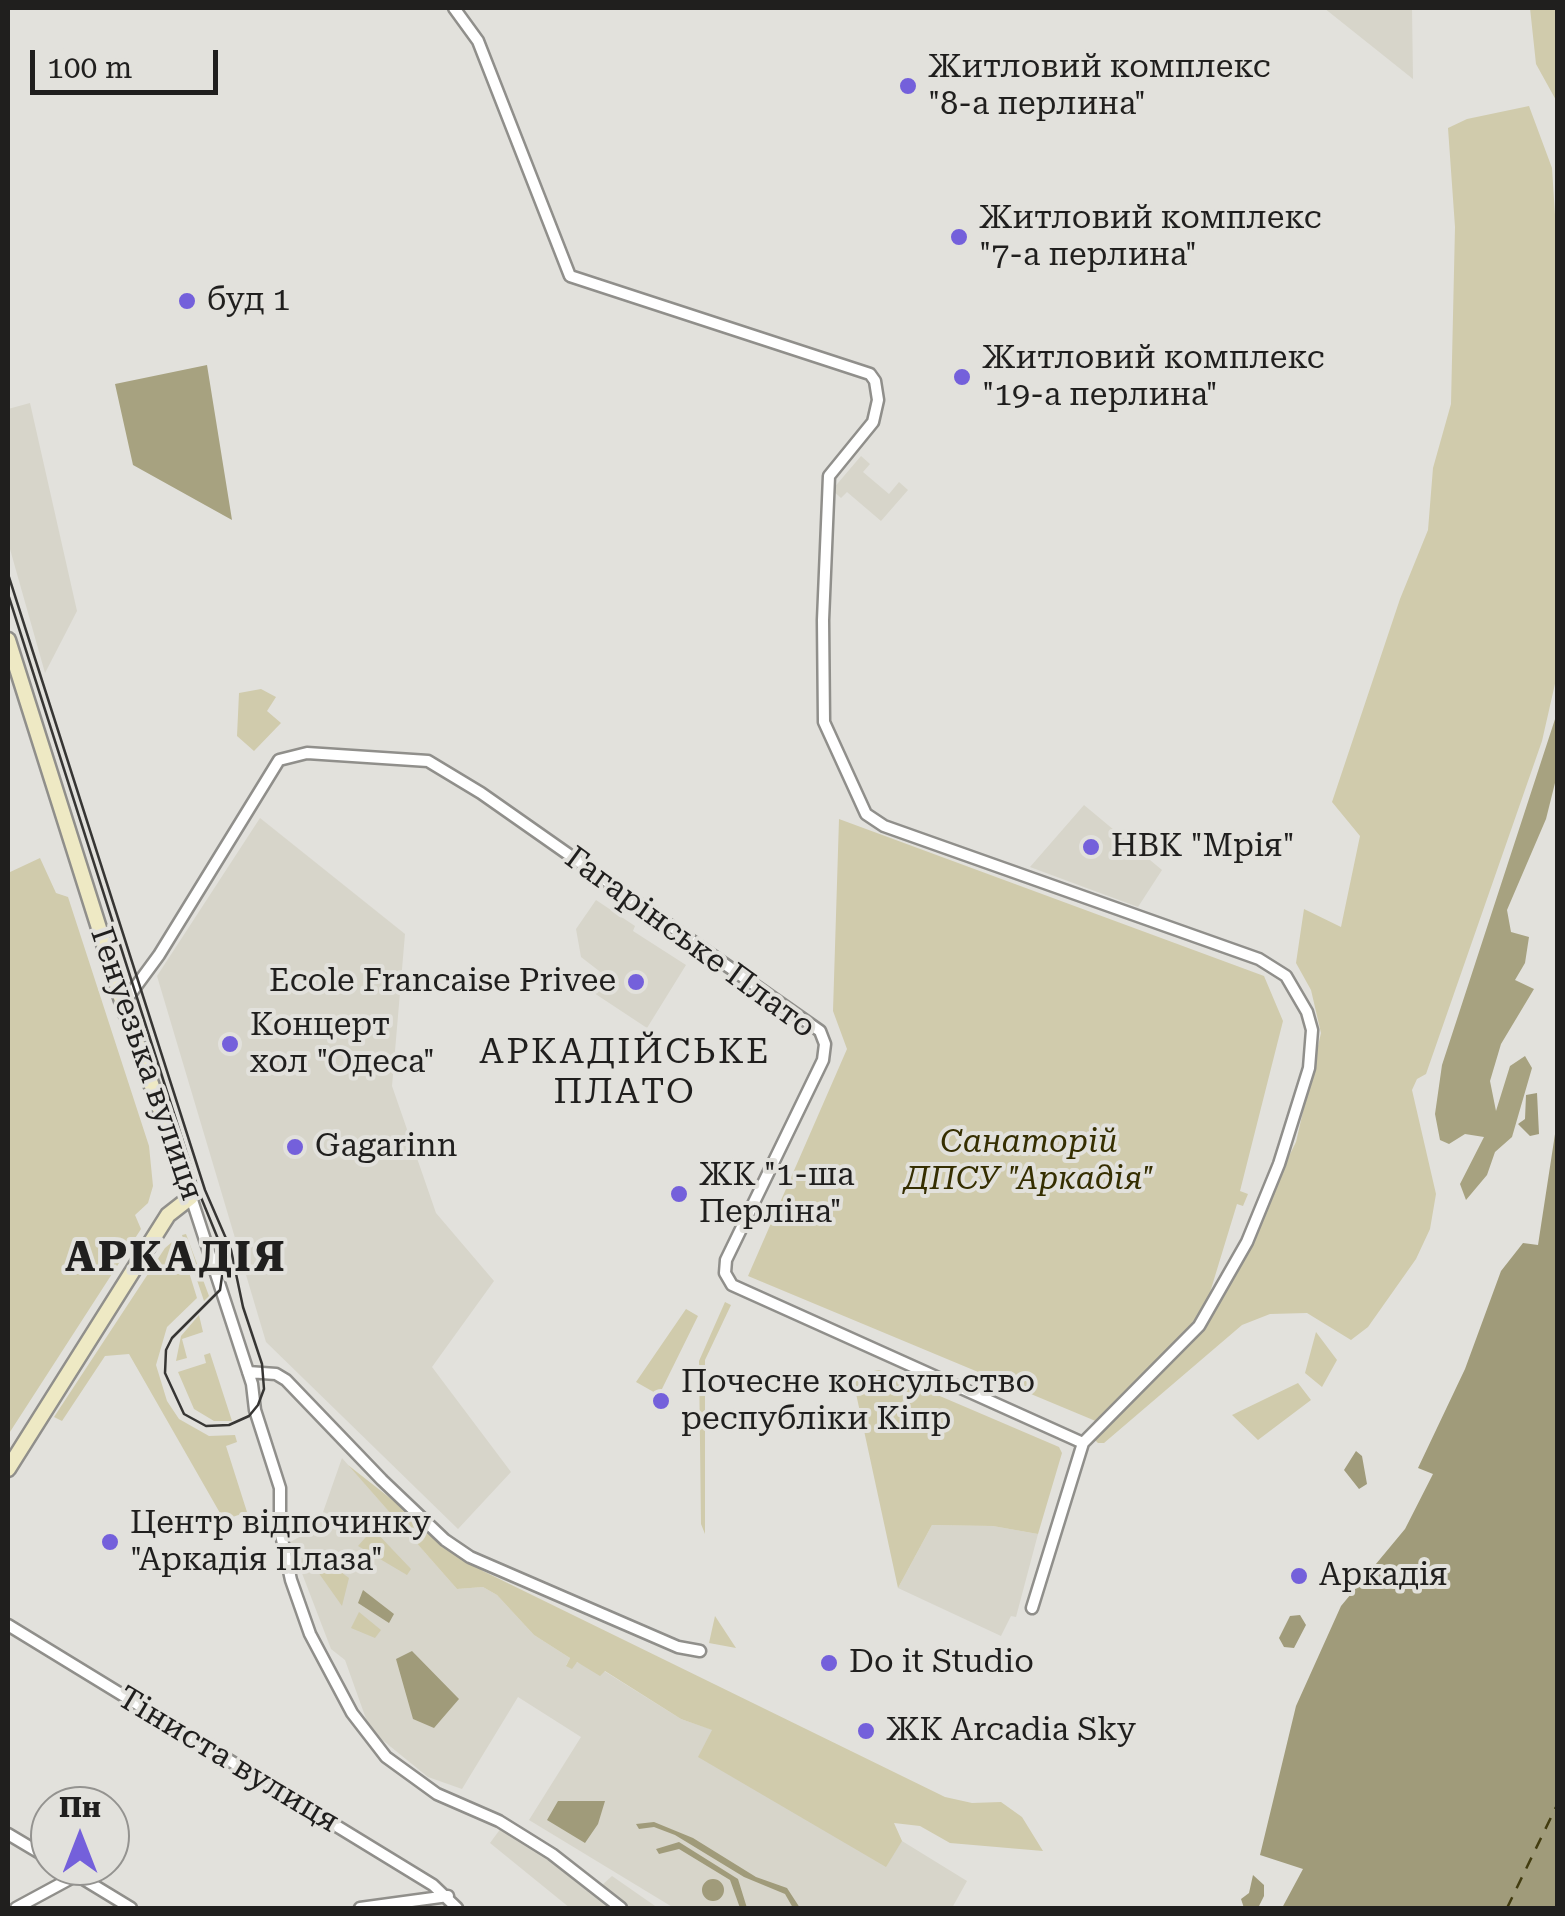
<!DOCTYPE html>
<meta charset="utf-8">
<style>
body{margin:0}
#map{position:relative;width:1565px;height:1916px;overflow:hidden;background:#e2e1dc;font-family:"Roboto Serif",serif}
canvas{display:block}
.frame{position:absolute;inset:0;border:10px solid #201f1e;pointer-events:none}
.north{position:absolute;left:30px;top:1786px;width:100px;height:100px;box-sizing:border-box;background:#e2e1dc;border:2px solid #949390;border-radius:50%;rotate:0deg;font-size:28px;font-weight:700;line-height:40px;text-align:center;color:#201f1e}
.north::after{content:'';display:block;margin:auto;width:35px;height:45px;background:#7460db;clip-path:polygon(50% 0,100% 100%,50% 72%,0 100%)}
.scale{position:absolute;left:30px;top:50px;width:188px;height:45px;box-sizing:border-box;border:5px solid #201f1e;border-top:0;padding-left:12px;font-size:30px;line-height:35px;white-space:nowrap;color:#201f1e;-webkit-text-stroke:8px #e2e1dc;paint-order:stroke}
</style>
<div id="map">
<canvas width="1565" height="1916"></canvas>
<div class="frame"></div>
<div class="north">Пн</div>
<div class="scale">100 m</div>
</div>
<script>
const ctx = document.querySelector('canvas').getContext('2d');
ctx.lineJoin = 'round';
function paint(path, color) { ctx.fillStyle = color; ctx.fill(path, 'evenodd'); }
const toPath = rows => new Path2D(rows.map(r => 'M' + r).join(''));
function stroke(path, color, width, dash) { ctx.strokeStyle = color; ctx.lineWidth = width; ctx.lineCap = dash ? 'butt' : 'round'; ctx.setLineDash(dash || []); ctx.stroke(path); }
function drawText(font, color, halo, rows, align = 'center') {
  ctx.font = font + ' "Roboto Serif",serif'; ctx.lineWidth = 8; ctx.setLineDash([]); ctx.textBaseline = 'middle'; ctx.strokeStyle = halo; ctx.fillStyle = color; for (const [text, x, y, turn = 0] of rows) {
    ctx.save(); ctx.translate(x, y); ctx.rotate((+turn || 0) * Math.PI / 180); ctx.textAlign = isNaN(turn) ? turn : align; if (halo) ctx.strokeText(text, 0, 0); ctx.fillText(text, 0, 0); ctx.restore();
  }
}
paint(toPath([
 [1324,8,1412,8,1413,79],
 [30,403,77,611,45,673,8,542,8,409],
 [861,456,870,464,863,472,889,494,899,482,908,490,881,521,847,492,841,498,832,490],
 [1084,805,1162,870,1138,907,1030,867],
 [260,818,405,934,392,1086,436,1213,494,1281,432,1367,511,1472,458,1529,266,1342,157,976],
 [596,900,635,926,633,931,686,965,647,1028,591,991,603,974,581,957,576,929],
 [342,1458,457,1589,483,1587,497,1595,534,1635,570,1658,566,1665,576,1662,604,1671,681,1719,713,1730,893,1823,902,1841,967,1881,952,1908,674,1908,529,1820,581,1737,518,1697,462,1789,428,1777,370,1730,345,1660,331,1649,290,1542,305,1534,322,1515],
 [932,1525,993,1526,1038,1534,1016,1617,1011,1616,1001,1636,898,1588],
 [504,1824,612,1907,611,1908,570,1908,490,1843],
 [612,1876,658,1908,627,1908,600,1887]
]), '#d7d5ca');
paint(toPath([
 [1530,8,1557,8,1557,102,1536,64],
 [1529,106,1552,168,1558,262,1557,675,1542,741,1426,1074,1417,1079,1412,1090,1436,1194,1430,1229,1416,1259,1368,1327,1351,1340,1307,1313,1270,1314,1242,1325,1104,1443,1098,1443,1093,1438,1203,1329,1296,1142,1321,1033,1311,990,1296,963,1304,909,1341,927,1360,836,1332,802,1400,599,1428,530,1433,468,1451,404,1455,227,1448,128,1467,119],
 [261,689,276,697,267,711,281,723,254,751,237,736,239,693],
 [839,819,1264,976,1283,1021,1240,1191,1248,1194,1243,1206,1237,1204,1204,1312,1098,1422,748,1276,847,1049,833,1011],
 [40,858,56,893,68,897,149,1146,153,1186,148,1203,135,1215,141,1229,8,1435,8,873],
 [186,1234,209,1296,204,1301,182,1235],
 [178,1237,197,1298,167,1327,156,1365,167,1401,179,1419,209,1436,235,1435,237,1442,226,1446,247,1512,224,1520,129,1354,105,1356,62,1421,54,1417,165,1248],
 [725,1302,731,1305,705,1360,705,1534,701,1524,699,1361],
 [686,1309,698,1316,659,1395,636,1382],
 [199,1315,203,1332,182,1339,187,1358,176,1361,181,1336],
 [1316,1332,1337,1360,1322,1387,1305,1373],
 [210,1353,232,1421,214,1421,194,1409,178,1372,206,1363,204,1355],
 [879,1370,1059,1447,1062,1453,1038,1534,993,1526,932,1525,898,1588,852,1375],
 [1298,1383,1311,1400,1258,1440,1232,1415],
 [348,1465,483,1571,945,1797,972,1803,1001,1802,1022,1817,1043,1851,950,1843,920,1826,894,1823,902,1841,886,1867,698,1757,712,1730,681,1719,605,1671,600,1676,577,1662,572,1669,566,1666,570,1658,534,1635,497,1595,483,1587,457,1589],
 [373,1529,411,1569,407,1575,358,1546],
 [322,1558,349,1578,342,1606,318,1572],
 [359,1612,381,1630,375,1638,351,1628],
 [715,1616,736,1648,709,1643]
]), '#d0cbac');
paint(toPath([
 [207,365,232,520,133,465,115,384],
 [1557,713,1557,775,1546,819,1507,910,1511,932,1529,937,1525,963,1515,980,1534,989,1501,1044,1490,1081,1496,1111,1510,1066,1525,1056,1532,1068,1512,1137,1495,1152,1487,1175,1466,1200,1460,1184,1484,1137,1465,1134,1449,1144,1440,1140,1435,1114,1442,1065]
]), '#a7a280');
paint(toPath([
 [1537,1093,1539,1134,1530,1136,1518,1124,1525,1119,1526,1095],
 [1557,1121,1557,1908,1282,1908,1303,1869,1260,1855,1296,1706,1341,1606,1405,1529,1433,1474,1418,1468,1465,1369,1501,1271,1523,1243,1538,1245],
 [1356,1451,1362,1456,1367,1484,1359,1489,1344,1470],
 [363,1590,394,1614,389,1623,358,1603],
 [1300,1615,1306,1625,1294,1648,1284,1647,1279,1638,1290,1616],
 [412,1651,459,1699,434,1728,413,1719,396,1659],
 [558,1801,605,1801,598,1824,585,1843,547,1820],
 [654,1822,693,1838,756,1877,787,1888,800,1908,793,1908,785,1894,744,1877,675,1835,654,1827,639,1829,636,1824],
 [679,1842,738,1879,747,1908,740,1908,730,1880,679,1849,659,1854,656,1849],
 [1253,1875,1264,1885,1264,1896,1259,1906,1244,1908,1241,1899,1249,1893],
 '702 1890a11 11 0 1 1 22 0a11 11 0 1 1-22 0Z'
]), '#a09b7a');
stroke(toPath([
 [1507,1908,1558,1803]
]), '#423c10', 2.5, [12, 10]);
const minor = toPath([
 [454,8,478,41,570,276,870,374,875,381,878,400,873,422,829,476,823,620,824,722,866,814,884,826,1259,959,1286,976,1307,1012,1312,1030,1309,1068,1279,1164,1247,1242,1199,1326,1083,1443,1032,1608],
 [123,1004,159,955,279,760,307,753,428,761,481,793,820,1031,825,1044,823,1060,726,1260,725,1273,732,1285,1083,1443],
 [191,1197,252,1384,255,1410,280,1488,280,1530,291,1580,310,1634,352,1713,386,1757,437,1794,499,1821,552,1854,621,1908],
 [248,1372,276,1374,286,1380,382,1480,445,1540,470,1557,678,1647,700,1651],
 [8,1625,433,1885,457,1908],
 [8,1834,50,1859],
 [62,1866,131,1908],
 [16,1908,77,1875],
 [360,1908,448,1896]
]);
const secondary = toPath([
 [8,640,123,1004,191,1197,168,1215,8,1469]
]);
stroke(minor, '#908f8b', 15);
stroke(secondary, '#908f8b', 19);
stroke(minor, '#fff', 10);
stroke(secondary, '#eee9c4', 14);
stroke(toPath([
 [8,574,205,1190,231,1250,243,1307,262,1364,264,1389,258,1405,249,1416,229,1425,206,1426,184,1414,165,1373,166,1350,172,1338,220,1290,225,1256,200,1195,8,594]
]), '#373634', 2.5);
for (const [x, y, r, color] of [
 [908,86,10,"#7460db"],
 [959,237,10,"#7460db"],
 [187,301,10,"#7460db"],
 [962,377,10,"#7460db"],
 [1091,847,10,"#7460db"],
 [636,982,10,"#7460db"],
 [230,1044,10,"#7460db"],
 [295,1147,10,"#7460db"],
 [679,1194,10,"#7460db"],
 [661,1401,10,"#7460db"],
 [110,1542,10,"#7460db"],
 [1299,1576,10,"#7460db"],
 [829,1663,10,"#7460db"],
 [866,1731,10,"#7460db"]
]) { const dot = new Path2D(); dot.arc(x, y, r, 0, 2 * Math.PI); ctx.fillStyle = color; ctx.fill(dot); stroke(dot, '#e2e1dc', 4); }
drawText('32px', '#201f1e', '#e2e1dc', [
 ["Житловий комплекс",928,68],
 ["\"8-а перлина\"",928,105],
 ["Житловий комплекс",979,219],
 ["\"7-а перлина\"",979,256],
 ["буд 1",207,301],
 ["Житловий комплекс",982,359],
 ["\"19-а перлина\"",982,396],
 ["НВК \"Мрія\"",1111,847],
 ["Ecole Francaise Privee",616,982,"right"],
 ["Концерт",250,1026],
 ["хол \"Одеса\"",250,1063],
 ["Gagarinn",315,1147],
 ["ЖК \"1-ша",699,1176],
 ["Перліна\"",699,1213],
 ["Почесне консульство",681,1383],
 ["республіки Кіпр",681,1420],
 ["Центр відпочинку",130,1524],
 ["\"Аркадія Плаза\"",130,1561],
 ["Аркадія",1319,1576],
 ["Do it Studio",849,1663],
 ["ЖК Arcadia Sky",886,1731]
], 'left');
drawText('32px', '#201f1e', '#e2e1dc', [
 ["Гагарінське Плато",690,943,36],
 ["Генуезька вулиця",146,1064,71],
 ["Тіниста вулиця",228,1760,31]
]);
drawText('italic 32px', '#352e01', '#e2e1dc', [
 ["Санаторій",1029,1143],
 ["ДПСУ \"Аркадія\"",1029,1180]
]);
ctx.letterSpacing = '2.5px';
drawText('35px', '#201f1e', '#e2e1dc', [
 ["АРКАДІЙСЬКЕ",625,1053],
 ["ПЛАТО",625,1093]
]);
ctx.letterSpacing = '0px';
ctx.letterSpacing = '2.5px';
drawText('bold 42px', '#201f1e', '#e2e1dc', [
 ["АРКАДІЯ",176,1259]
]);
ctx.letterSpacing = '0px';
</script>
